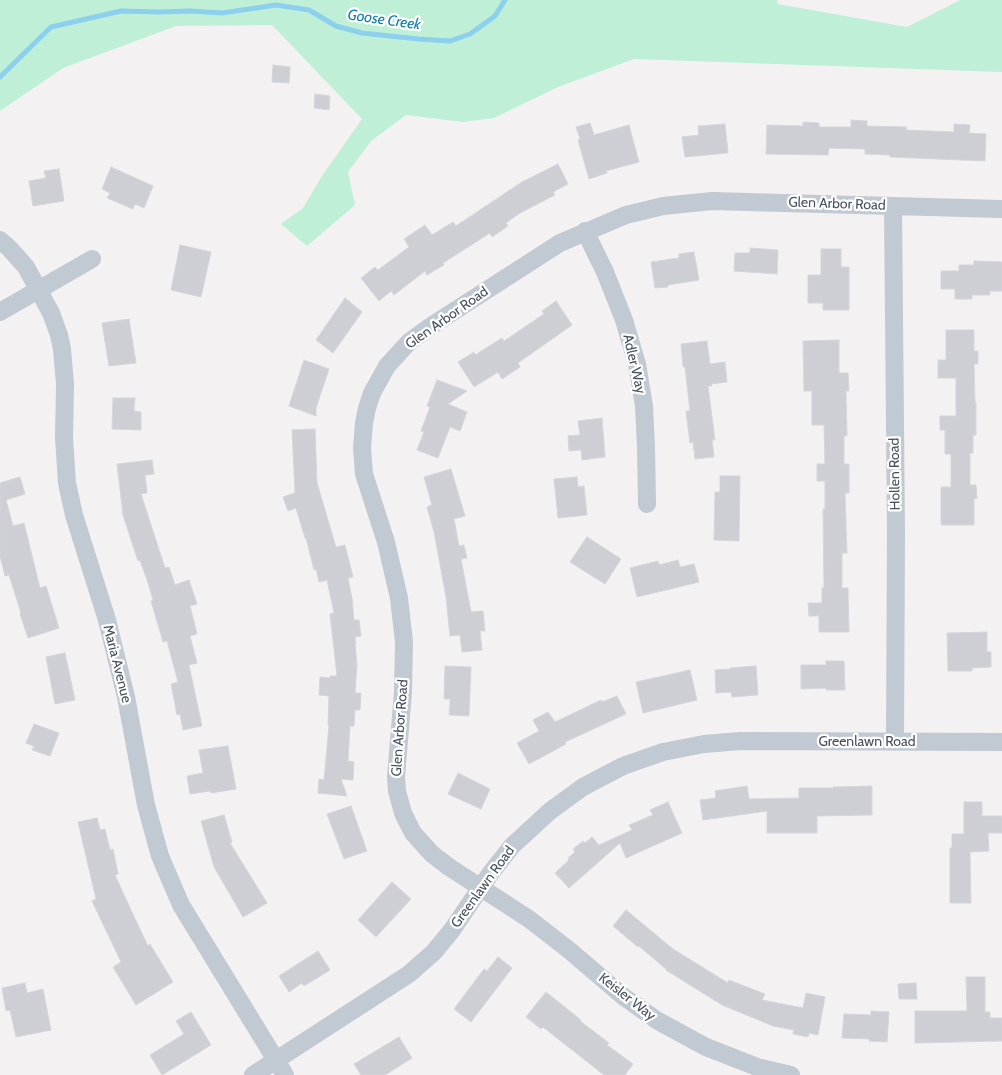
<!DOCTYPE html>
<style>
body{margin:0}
canvas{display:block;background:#f3f1f1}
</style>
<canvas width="1002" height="1075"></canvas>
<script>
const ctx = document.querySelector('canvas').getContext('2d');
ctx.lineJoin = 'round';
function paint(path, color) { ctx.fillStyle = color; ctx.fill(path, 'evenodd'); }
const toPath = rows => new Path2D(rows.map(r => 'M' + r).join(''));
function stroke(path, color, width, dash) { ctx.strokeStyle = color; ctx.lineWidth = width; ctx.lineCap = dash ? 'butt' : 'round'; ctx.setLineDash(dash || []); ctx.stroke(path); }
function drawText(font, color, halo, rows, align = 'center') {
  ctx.font = font + ' Cabin,sans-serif'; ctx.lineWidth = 4.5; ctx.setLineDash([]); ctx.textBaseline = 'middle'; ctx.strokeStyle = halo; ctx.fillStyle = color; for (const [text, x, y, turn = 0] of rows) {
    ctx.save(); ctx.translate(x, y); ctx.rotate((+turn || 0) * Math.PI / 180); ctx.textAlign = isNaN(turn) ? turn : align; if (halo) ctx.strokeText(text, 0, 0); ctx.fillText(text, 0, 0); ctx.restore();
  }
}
paint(toPath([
 [0,0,777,0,778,4,907,27,960,0,1002,0,1002,72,634,59,558,87,494,118,463,122,406,115,371,141,348,172,355,205,307,246,281,224,303,208,322,176,362,119,272,25,176,26,63,68,0,111]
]), '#bff0d7');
stroke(toPath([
 [0,77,51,27,121,11,159,12,190,11,222,13,276,5,309,10,336,26,362,33,418,39,450,41,470,34,495,16,505,0]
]), '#8cd0ed', 5);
const building = toPath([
 [273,65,290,67,289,83,272,82,273,65],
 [315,94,330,96,329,110,314,108,315,94],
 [851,120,867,121,867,126,907,127,906,130,954,132,954,124,970,125,969,133,986,134,985,161,890,157,890,155,865,154,865,149,829,148,828,155,766,154,767,125,803,126,803,122,819,123,819,127,851,127,851,120],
 [590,123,594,135,629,125,639,162,606,171,607,173,589,179,578,140,580,139,576,127,590,123],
 [725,124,728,153,685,157,682,137,699,135,698,126,725,124],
 [558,164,568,184,553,192,555,195,520,213,506,223,508,226,492,237,490,233,443,263,444,265,427,275,425,271,394,295,391,291,379,301,361,278,375,267,378,270,409,247,404,239,425,225,432,235,453,222,456,226,522,182,558,164],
 [111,167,153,186,144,208,135,204,133,209,107,198,110,193,102,189,111,167],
 [59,169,64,201,33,206,29,181,46,178,44,171,59,169],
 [180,245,211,252,201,297,171,290,180,245],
 [750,248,778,250,777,274,734,271,735,253,750,253,750,248],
 [821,249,841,249,841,267,849,267,849,310,823,310,823,303,808,303,808,275,821,275,821,249],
 [694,252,699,280,668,285,668,287,655,288,651,262,679,258,679,254,694,252],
 [974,261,1002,262,1002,291,990,291,990,295,972,295,972,299,955,299,955,289,941,289,941,271,959,271,959,265,974,265,974,261],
 [345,298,362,312,333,353,316,340,345,298],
 [556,301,572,325,518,363,520,367,502,379,498,372,474,387,458,362,474,352,475,355,502,338,504,341,544,314,542,311,556,301],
 [129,319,136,363,109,366,102,323,129,319],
 [946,330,974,330,974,351,978,351,978,364,974,364,975,402,976,402,976,435,973,435,973,453,970,453,970,485,976,485,977,498,974,499,974,525,941,525,941,487,951,487,951,454,945,454,945,430,940,430,940,416,956,416,956,378,938,378,938,360,946,360,946,330],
 [839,340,839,373,848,373,849,391,846,391,847,436,844,436,844,464,849,464,849,493,845,493,847,553,842,553,842,588,848,588,849,632,819,632,819,616,809,616,808,603,822,603,822,588,824,588,823,509,825,509,825,481,817,481,817,464,825,464,824,425,812,425,812,391,804,391,803,341,839,340],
 [707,341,710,364,725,362,727,382,711,384,712,386,708,386,715,440,712,440,714,457,695,459,693,442,690,443,686,411,690,411,685,367,683,367,681,344,707,341],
 [304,360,329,369,316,408,316,416,289,406,304,360],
 [437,380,467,391,448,404,467,412,460,431,450,427,438,458,417,450,424,432,421,431,430,407,427,406,437,380],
 [113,398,135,398,134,411,141,412,141,430,112,429,113,398],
 [602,418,605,457,582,460,581,450,569,451,568,436,580,435,578,421,602,418],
 [315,429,317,483,336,547,345,545,353,577,348,578,352,598,354,620,359,620,361,636,355,637,356,643,355,643,357,665,355,693,361,693,360,710,355,710,354,726,350,726,348,761,354,762,353,780,341,779,347,796,318,793,319,779,324,780,329,725,328,725,329,696,319,695,320,677,330,678,330,676,337,676,330,614,334,613,327,580,319,582,316,569,314,570,306,538,305,538,296,508,288,511,283,497,295,493,292,430,315,429],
 [152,460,154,474,145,475,147,493,141,494,165,568,169,567,175,585,189,580,197,604,190,606,197,634,190,636,197,663,189,665,202,726,183,730,180,714,177,715,171,684,178,682,167,641,163,642,151,601,153,600,149,586,140,560,138,561,123,515,117,464,152,460],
 [451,469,465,516,454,519,459,546,464,545,467,558,461,559,471,612,483,611,485,631,480,631,482,650,462,652,460,635,450,636,446,597,434,532,427,507,432,505,424,477,451,469],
 [720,476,740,476,739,541,714,540,715,492,720,492,720,476],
 [20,477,25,494,6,500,13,526,24,523,40,588,46,586,59,628,28,638,20,614,21,613,9,575,5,576,0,556,0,483,20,477],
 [577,477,578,487,584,486,587,515,558,518,554,479,577,477],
 [587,537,621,559,605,584,570,562,587,537],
 [678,560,680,567,694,564,699,582,637,597,630,568,658,561,659,565,678,560],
 [987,632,987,652,991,652,991,667,972,668,972,671,948,671,947,633,987,632],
 [65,653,75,700,55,704,46,657,65,653],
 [826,661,844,661,845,690,826,690,826,688,801,689,801,665,826,665,826,661],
 [445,666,471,667,469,716,449,715,450,699,444,699,445,666],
 [756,666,758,695,732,697,731,692,716,693,715,670,730,669,730,668,756,666],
 [690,670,697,700,643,713,636,682,690,670],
 [617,696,626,714,565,742,566,744,529,764,517,743,539,731,533,720,548,712,555,722,601,700,602,702,617,696],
 [34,724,59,733,50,756,32,750,34,746,26,743,34,724],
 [228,746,236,789,211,793,210,791,190,794,187,776,203,773,199,750,228,746],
 [458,773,490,789,481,809,448,794,458,773],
 [747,786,749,799,799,798,799,788,833,788,833,787,872,786,872,815,817,816,817,833,767,833,767,811,703,820,700,800,716,798,715,791,747,786],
 [668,802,682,833,626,858,620,843,569,888,555,873,569,860,568,858,575,852,573,849,583,841,585,843,592,837,599,845,632,830,629,825,653,815,650,810,668,802],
 [964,802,982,802,982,816,1002,816,1002,833,988,833,989,851,970,852,971,903,950,903,950,848,952,848,952,834,964,834,964,802],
 [351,806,367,851,344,859,327,814,351,806],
 [224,815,232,842,230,843,267,903,243,917,214,867,201,821,224,815],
 [97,818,100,830,105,829,110,850,113,849,118,874,115,875,131,910,148,946,150,944,173,982,136,1005,113,967,121,962,92,901,96,899,78,822,97,818],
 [392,882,411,899,376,937,358,920,392,882],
 [626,910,673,949,728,983,729,980,765,994,762,1000,803,1008,806,993,825,997,818,1035,809,1033,808,1037,793,1034,794,1030,773,1026,722,1005,666,970,667,970,639,946,638,947,613,926,626,910],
 [318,951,330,970,304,986,302,983,289,992,279,976,318,951],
 [498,957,512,968,471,1022,454,1009,484,969,487,971,498,957],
 [966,977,985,977,985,1012,990,1012,990,1018,1002,1018,1002,1041,915,1043,915,1011,967,1011,966,977],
 [25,983,27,993,43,989,51,1030,16,1037,10,1010,6,1011,2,988,25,983],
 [916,983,917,999,899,999,898,984,916,983],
 [546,992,581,1020,580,1021,609,1043,607,1045,633,1064,625,1075,604,1075,543,1027,541,1029,526,1017,546,992],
 [871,1011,889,1012,887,1042,869,1041,869,1039,842,1038,844,1014,871,1015,871,1011],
 [191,1012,211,1045,162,1075,150,1055,184,1034,176,1021,191,1012],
 [399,1037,412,1058,385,1075,361,1075,354,1064,399,1037]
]);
paint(building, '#cdcfd5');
stroke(building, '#d5d6dc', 1);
stroke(toPath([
 [893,206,896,533,895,742],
 [585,231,605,272,624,320,637,364,644,406,646,447,647,504],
 [0,240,9,248,26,267,51,313,59,335,62,349,65,384,64,438,67,483,74,515,107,620,126,697,146,805,160,856,181,905,285,1075],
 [0,312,92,259],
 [253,1075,409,974,434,952,452,930,490,874,512,846,550,811,583,787,623,766,663,752,704,744,741,741,1002,742],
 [791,1075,757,1067,706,1047,658,1021,624,997,569,950,529,919,449,867,432,854,413,833,403,813,397,791,396,777,403,692,404,642,399,598,386,542,364,474,362,448,364,423,367,408,372,393,387,366,409,342,431,326,560,243,626,215,663,206,712,201,1002,209]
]), '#c1c9d2', 18);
drawText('14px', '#48525e', '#fff', [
 ["Glen Arbor Road",837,204,2],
 ["Glen Arbor Road",447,318,-35],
 ["Adler Way",634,364,77],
 ["Hollen Road",895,474,-91],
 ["Maria Avenue",117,664,76],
 ["Glen Arbor Road",400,728,-86],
 ["Greenlawn Road",867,742],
 ["Greenlawn Road",483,887,-54],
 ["Keisler Way",627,997,38]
]);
drawText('italic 15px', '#0b7eaf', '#fff', [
 ["Goose Creek",384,20,8]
]);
</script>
